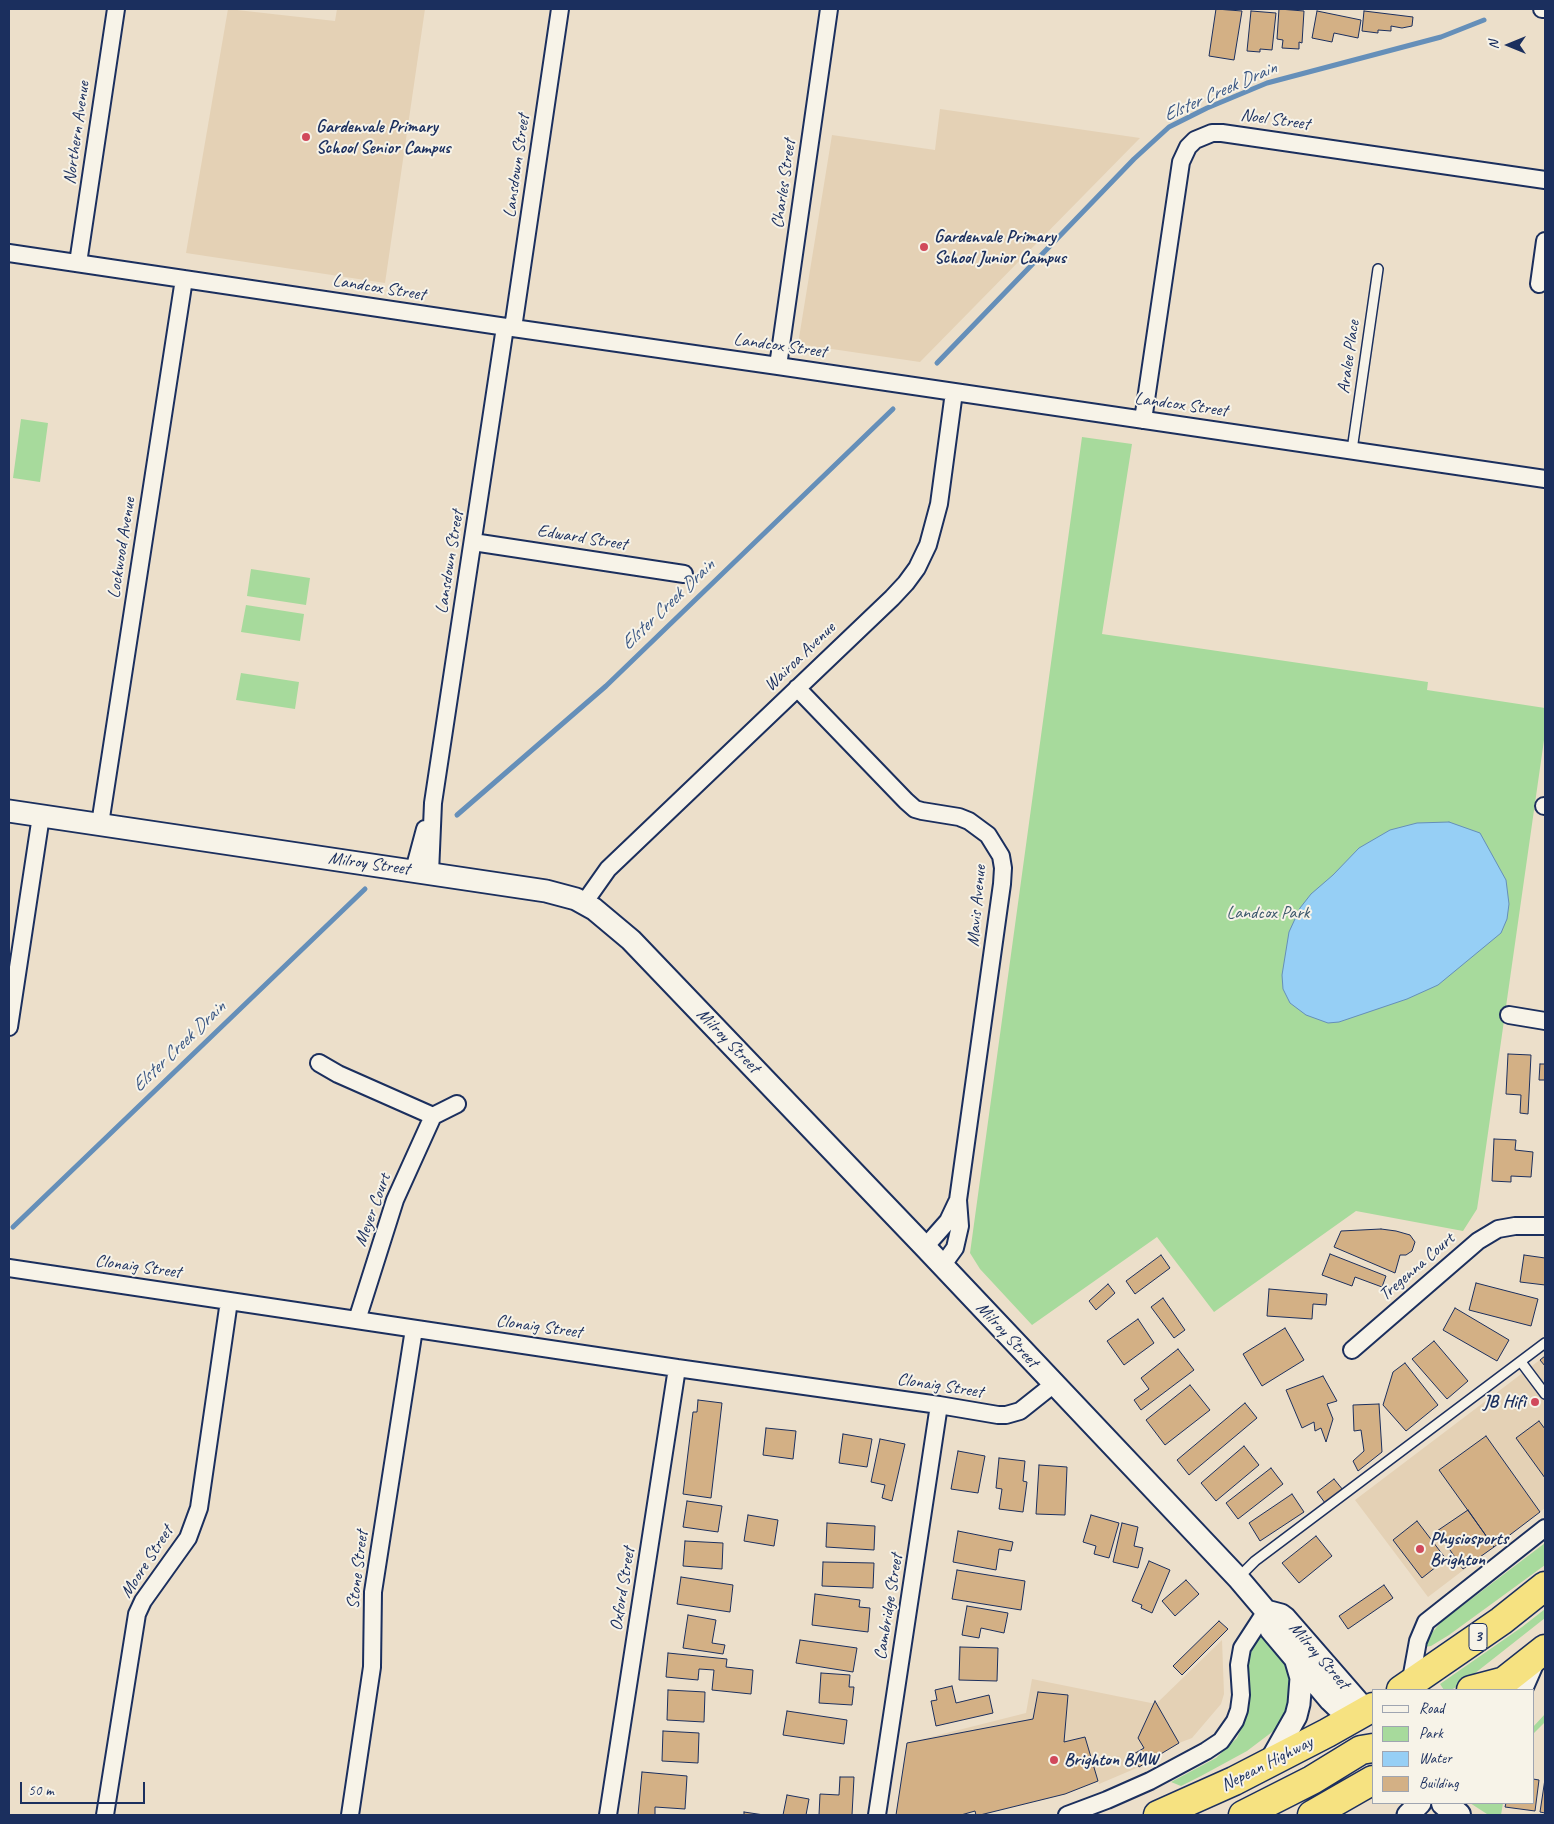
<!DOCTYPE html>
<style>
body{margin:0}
#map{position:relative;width:1554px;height:1824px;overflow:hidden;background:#ecdfca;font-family:Caveat,sans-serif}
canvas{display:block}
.frame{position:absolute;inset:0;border:10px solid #1b2f5e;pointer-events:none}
.legend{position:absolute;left:1372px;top:1689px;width:162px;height:115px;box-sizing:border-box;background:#f7f3e8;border:1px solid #9fa5b1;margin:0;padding:6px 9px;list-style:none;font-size:15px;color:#1b2f5e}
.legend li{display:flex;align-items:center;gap:10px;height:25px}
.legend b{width:25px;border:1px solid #9fa5b1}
.north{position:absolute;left:1484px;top:20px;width:50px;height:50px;-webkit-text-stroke:4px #f7f3e8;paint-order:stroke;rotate:270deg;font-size:14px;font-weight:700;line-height:20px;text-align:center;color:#1b2f5e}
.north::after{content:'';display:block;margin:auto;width:18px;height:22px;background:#1b2f5e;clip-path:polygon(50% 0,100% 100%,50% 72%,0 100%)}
.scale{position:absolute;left:20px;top:1782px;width:125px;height:22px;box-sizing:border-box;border:2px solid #1b2f5e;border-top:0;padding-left:6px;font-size:15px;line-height:18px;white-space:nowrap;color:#1b2f5e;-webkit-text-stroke:4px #f7f3e8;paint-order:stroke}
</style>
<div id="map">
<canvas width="1554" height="1824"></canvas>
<div class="frame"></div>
<ul class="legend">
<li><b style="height:6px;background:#f7f3e8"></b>Road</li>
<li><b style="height:14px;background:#a7da9c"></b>Park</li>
<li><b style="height:14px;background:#96cff5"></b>Water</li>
<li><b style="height:14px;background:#d3b085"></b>Building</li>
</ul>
<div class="north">N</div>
<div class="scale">50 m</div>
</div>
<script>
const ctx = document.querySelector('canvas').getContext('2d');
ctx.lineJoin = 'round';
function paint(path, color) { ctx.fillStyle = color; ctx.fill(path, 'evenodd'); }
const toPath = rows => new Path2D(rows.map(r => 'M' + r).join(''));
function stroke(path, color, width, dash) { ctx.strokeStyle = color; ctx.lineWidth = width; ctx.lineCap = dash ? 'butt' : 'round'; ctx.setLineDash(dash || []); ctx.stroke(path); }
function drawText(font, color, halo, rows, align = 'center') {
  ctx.font = font + ' Caveat,sans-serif'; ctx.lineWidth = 4; ctx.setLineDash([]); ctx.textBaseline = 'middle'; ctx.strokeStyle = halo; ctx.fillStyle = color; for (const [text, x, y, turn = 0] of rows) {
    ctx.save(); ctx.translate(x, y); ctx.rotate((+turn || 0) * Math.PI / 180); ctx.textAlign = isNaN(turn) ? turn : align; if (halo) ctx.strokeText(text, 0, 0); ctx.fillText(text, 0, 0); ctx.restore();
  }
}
paint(toPath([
 [228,9,335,21,337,9,425,9,385,283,186,253],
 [940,109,1140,138,920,362,798,344,832,135,935,150],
 [1545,1356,1545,1508,1428,1597,1355,1500],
 [1222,1640,1224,1694,1221,1704,1192,1738,1179,1743,1139,1767,1099,1784,1098,1781,1065,1794,980,1815,976,1815,975,1812,961,1815,896,1815,907,1743,1026,1713,1032,1679,1156,1704]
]), '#e4d1b5');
paint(toPath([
 [21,419,48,423,40,482,13,478],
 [1082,437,1132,444,1102,634,1428,682,1427,690,1545,708,1545,733,1479,1196,1477,1209,1463,1231,1356,1211,1214,1312,1157,1237,1032,1325,980,1269,970,1253],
 [251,569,310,578,306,605,247,596],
 [246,605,304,614,300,641,241,632],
 [241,673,299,682,295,709,236,700],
 [1545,1543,1545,1565,1449,1635,1431,1646,1424,1647,1431,1634,1441,1622],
 [1545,1609,1545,1618,1460,1685,1451,1690,1444,1690,1440,1684,1522,1627],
 [1263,1635,1288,1667,1291,1674,1293,1700,1280,1726,1247,1751,1201,1776,1181,1786,1171,1782,1216,1758,1237,1738,1248,1711,1249,1656,1256,1641],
 [1545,1714,1545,1722,1533,1734,1533,1727],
 [1470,1803,1503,1803,1501,1815,1487,1814]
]), '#a7da9c');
const water = toPath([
 [1449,822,1480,833,1506,880,1509,904,1507,919,1501,933,1438,985,1407,999,1339,1022,1328,1023,1306,1015,1290,1003,1283,989,1282,975,1289,932,1300,908,1311,894,1333,875,1359,848,1390,830,1417,823,1449,822]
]);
paint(water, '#96cff5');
stroke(water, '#658fb9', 1);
stroke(toPath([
 [937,363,1134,159,1169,127,1207,108,1267,83,1441,37,1484,20],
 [457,815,606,686,893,409],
 [13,1227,365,889]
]), '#658fb9', 5);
const building = toPath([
 [1216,9,1242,11,1234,60,1209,56,1216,9],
 [1279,9,1304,11,1302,43,1299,42,1299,49,1282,48,1283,40,1277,39,1279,9],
 [1251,11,1276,13,1272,50,1260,49,1260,52,1247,51,1251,11],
 [1317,11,1361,20,1358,38,1334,33,1332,42,1312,38,1317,11],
 [1364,11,1413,17,1412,26,1402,28,1391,26,1391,31,1378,30,1378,33,1362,31,1364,11],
 [1508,1054,1531,1055,1528,1114,1520,1113,1521,1095,1506,1094,1508,1054],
 [1540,1064,1545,1064,1545,1080,1539,1080,1540,1064],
 [1494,1139,1516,1140,1515,1150,1533,1152,1531,1177,1511,1176,1511,1182,1492,1181,1494,1139],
 [1381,1229,1396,1231,1410,1235,1415,1242,1412,1251,1406,1255,1400,1255,1395,1273,1334,1247,1341,1231,1381,1229],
 [1330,1254,1386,1276,1382,1287,1355,1277,1352,1286,1322,1275,1330,1254],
 [1161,1255,1170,1268,1135,1294,1126,1281,1161,1255],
 [1524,1255,1545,1258,1545,1285,1520,1282,1524,1255],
 [1476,1283,1538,1299,1531,1326,1469,1310,1476,1283],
 [1108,1284,1115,1293,1096,1310,1089,1301,1108,1284],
 [1269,1289,1327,1294,1326,1305,1313,1304,1312,1319,1267,1316,1269,1289],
 [1163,1298,1185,1330,1174,1338,1151,1307,1163,1298],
 [1455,1308,1509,1340,1497,1361,1443,1330,1455,1308],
 [1138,1319,1154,1343,1124,1365,1107,1341,1138,1319],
 [1285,1328,1304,1360,1262,1386,1243,1354,1285,1328],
 [1434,1341,1468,1381,1447,1399,1412,1359,1434,1341],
 [1178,1349,1194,1370,1141,1410,1134,1400,1149,1389,1141,1378,1178,1349],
 [1545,1356,1545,1366,1540,1360,1545,1356],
 [1405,1363,1438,1405,1406,1431,1383,1405,1393,1372,1405,1363],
 [1323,1376,1337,1401,1327,1404,1333,1419,1326,1442,1321,1428,1315,1431,1314,1422,1302,1428,1286,1390,1323,1376],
 [1190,1385,1210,1410,1165,1445,1146,1420,1190,1385],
 [698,1400,722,1403,711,1498,683,1494,693,1412,697,1412,698,1400],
 [1245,1403,1257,1418,1189,1475,1177,1460,1245,1403],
 [1379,1404,1382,1452,1358,1471,1353,1461,1364,1451,1361,1430,1354,1431,1353,1405,1379,1404],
 [1539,1421,1545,1429,1545,1478,1516,1438,1539,1421],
 [766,1428,796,1431,793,1459,763,1455,766,1428],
 [843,1434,872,1439,867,1467,839,1463,843,1434],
 [1486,1436,1540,1512,1494,1547,1439,1470,1486,1436],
 [880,1439,905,1444,892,1501,882,1498,885,1485,871,1482,880,1439],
 [1244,1446,1259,1465,1216,1501,1201,1483,1244,1446],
 [958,1451,985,1456,978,1493,951,1489,958,1451],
 [999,1458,1025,1461,1023,1481,1027,1482,1023,1512,999,1509,1002,1489,996,1488,999,1458],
 [1039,1465,1067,1467,1065,1515,1036,1514,1039,1465],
 [1271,1468,1283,1484,1238,1519,1226,1503,1271,1468],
 [1334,1479,1343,1490,1325,1503,1317,1492,1334,1479],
 [1292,1494,1304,1512,1260,1541,1249,1523,1292,1494],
 [687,1501,722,1506,718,1532,683,1527,687,1501],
 [1468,1510,1494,1547,1463,1569,1437,1531,1468,1510],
 [748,1515,778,1520,774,1546,744,1541,748,1515],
 [1091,1515,1119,1523,1109,1558,1094,1554,1096,1546,1083,1542,1091,1515],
 [1417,1521,1446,1559,1422,1578,1393,1540,1417,1521],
 [827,1523,875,1526,874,1550,826,1547,827,1523],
 [1122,1523,1138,1527,1134,1546,1143,1548,1138,1568,1113,1562,1122,1523],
 [958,1531,1013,1542,1011,1551,999,1549,996,1570,953,1562,958,1531],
 [1316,1536,1332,1556,1299,1583,1282,1563,1316,1536],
 [685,1541,723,1543,722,1569,683,1566,685,1541],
 [1149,1561,1170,1570,1152,1613,1141,1608,1142,1605,1132,1601,1149,1561],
 [823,1562,874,1563,873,1588,822,1586,823,1562],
 [957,1570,1025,1581,1021,1610,952,1599,957,1570],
 [681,1577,733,1585,730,1612,677,1604,681,1577],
 [1186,1580,1199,1594,1175,1616,1162,1601,1186,1580],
 [1384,1585,1393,1598,1348,1629,1339,1616,1384,1585],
 [815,1594,860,1600,859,1607,870,1608,868,1632,812,1625,815,1594],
 [967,1606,1008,1613,1004,1633,981,1628,979,1638,962,1635,967,1606],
 [688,1615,716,1620,712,1643,725,1645,723,1654,683,1648,688,1615],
 [1219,1621,1228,1629,1182,1675,1173,1666,1219,1621],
 [800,1640,857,1648,853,1672,796,1663,800,1640],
 [960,1647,998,1648,997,1681,959,1680,960,1647],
 [668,1653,727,1659,726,1667,753,1670,751,1694,712,1690,714,1670,699,1669,698,1680,666,1677,668,1653],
 [821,1673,850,1675,849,1687,854,1687,852,1705,819,1703,821,1673],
 [952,1686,956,1703,989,1695,993,1713,936,1726,931,1701,937,1700,935,1690,952,1686],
 [668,1690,705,1692,704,1722,667,1720,668,1690],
 [1038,1692,1068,1695,1064,1742,1085,1737,1098,1781,1065,1794,980,1815,976,1815,975,1811,961,1815,896,1815,907,1743,1033,1719,1038,1692],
 [1155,1701,1179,1743,1139,1767,1132,1755,1144,1748,1138,1738,1155,1701],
 [787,1711,847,1720,844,1744,783,1735,787,1711],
 [663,1731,699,1733,698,1763,662,1761,663,1731],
 [642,1772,687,1776,685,1809,655,1807,655,1815,638,1815,642,1772],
 [840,1777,854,1777,852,1815,819,1815,820,1794,839,1795,840,1777],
 [1533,1779,1539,1780,1535,1811,1505,1807,1506,1803,1533,1803,1533,1779],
 [1545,1779,1545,1813,1540,1812,1545,1779],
 [787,1795,809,1799,806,1815,783,1815,787,1795],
 [744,1812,764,1815,744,1815,744,1812]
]);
paint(building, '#d3b085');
stroke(building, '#1b2f5e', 1);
const service = toPath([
 [1352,450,1378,269],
 [1521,1362,1545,1394],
 [1238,1578,1255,1561,1545,1343]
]);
const minor = toPath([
 [1542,9,1545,9],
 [9,253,513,328,778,366,1545,479],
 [78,263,116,9],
 [1539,284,1545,241],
 [513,328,560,9],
 [778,366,829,9],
 [1143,420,1181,162,1188,147,1195,140,1212,133,1222,133,1545,180],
 [473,542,684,574],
 [797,688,906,801,915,809,922,811,959,817,969,821,988,835,1001,856,1003,868,1002,884,958,1200,960,1226,955,1248,942,1266],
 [1544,806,1545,806],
 [100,824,184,279],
 [414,870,425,829],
 [430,873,433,803,505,327],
 [584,903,608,869,892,598,906,583,917,568,928,545,939,504,954,392],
 [1509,1015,1545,1021],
 [9,1027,41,816],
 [319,1063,338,1074,433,1116],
 [925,1247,948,1221,957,1202],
 [9,1268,677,1368,939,1405,998,1415,1006,1415,1020,1411,1054,1384],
 [357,1320,395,1200,433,1116,457,1104],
 [1352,1350,1478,1241,1498,1229,1515,1226,1545,1226],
 [1410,1685,1418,1641,1426,1622,1545,1528],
 [105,1815,137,1614,143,1601,188,1538,199,1508,229,1301],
 [350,1815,372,1667,373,1592,414,1329],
 [608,1815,677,1368],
 [877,1815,939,1405],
 [1067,1815,1107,1800,1150,1781,1206,1751,1221,1741,1235,1721,1239,1710,1241,1695,1239,1665,1242,1648,1266,1611]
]);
const tertiary = toPath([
 [9,811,546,891,576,899,594,909,631,940,925,1247,1238,1578,1266,1611,1271,1630,1330,1700,1350,1719],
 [1266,1611,1281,1615,1285,1618,1366,1711],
 [1521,1690,1535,1658],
 [1270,1762,1296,1716,1299,1704,1301,1678,1296,1661],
 [1408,1815,1420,1803]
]);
const secondary = toPath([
 [1444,1803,1458,1815]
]);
const trunk = toPath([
 [1401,1690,1501,1621,1545,1586],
 [1471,1690,1505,1681],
 [1493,1690,1545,1649],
 [1158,1815,1234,1781,1327,1733,1373,1707],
 [1243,1815,1312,1780,1361,1750,1373,1748],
 [1312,1815,1373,1780]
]);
stroke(service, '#1b2f5e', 12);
stroke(minor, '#1b2f5e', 20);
stroke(tertiary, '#1b2f5e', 25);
stroke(secondary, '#1b2f5e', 28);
stroke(trunk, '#1b2f5e', 31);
stroke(service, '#f7f3e8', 9);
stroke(minor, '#f7f3e8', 16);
stroke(tertiary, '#f7f3e8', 21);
stroke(secondary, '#f7f3e8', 24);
stroke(trunk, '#f6e281', 28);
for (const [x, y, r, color] of [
 [306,137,5,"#d1495b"],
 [924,247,5,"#d1495b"],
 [1535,1402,5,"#d1495b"],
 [1420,1549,5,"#d1495b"],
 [1054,1760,5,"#d1495b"]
]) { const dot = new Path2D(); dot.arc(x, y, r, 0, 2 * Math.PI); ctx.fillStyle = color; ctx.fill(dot); stroke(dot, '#f7f3e8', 2); }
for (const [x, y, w] of [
 [1478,1637,18]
]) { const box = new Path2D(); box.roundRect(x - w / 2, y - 13.5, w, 27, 4); ctx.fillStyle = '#f7f3e8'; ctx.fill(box); stroke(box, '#1b2f5e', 1); }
drawText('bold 16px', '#1b2f5e', null, [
 ["3",1478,1637]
]);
drawText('18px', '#1b2f5e', '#f7f3e8', [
 ["Noel Street",1275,120,8],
 ["Northern Avenue",77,133,-82],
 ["Lansdown Street",517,166,-82],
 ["Charles Street",784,184,-82],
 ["Landcox Street",379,288,9],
 ["Landcox Street",780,346,8],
 ["Aralee Place",1349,357,-82],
 ["Landcox Street",1181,405,8],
 ["Edward Street",582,538,9],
 ["Lockwood Avenue",122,548,-81],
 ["Lansdown Street",450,562,-81],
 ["Wairoa Avenue",800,657,-44],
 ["Milroy Street",369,864,8],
 ["Mavis Avenue",977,906,-85],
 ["Milroy Street",728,1041,46],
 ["Meyer Court",373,1210,-70],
 ["Clonaig Street",138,1267,8],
 ["Tregenna Court",1417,1267,-41],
 ["Clonaig Street",539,1327,8],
 ["Milroy Street",1007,1335,47],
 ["Clonaig Street",940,1386,9],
 ["Moore Street",147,1562,-57],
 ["Stone Street",358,1570,-83],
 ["Oxford Street",623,1589,-81],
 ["Cambridge Street",889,1607,-81],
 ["Milroy Street",1319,1656,49],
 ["Nepean Highway",1267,1764,-27]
]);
drawText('bold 18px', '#1b2f5e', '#f7f3e8', [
 ["Gardenvale Primary",316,127],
 ["School Senior Campus",316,148],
 ["Gardenvale Primary",934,237],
 ["School Junior Campus",934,258],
 ["JB Hifi",1525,1402,"right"],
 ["Physiosports",1430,1539],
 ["Brighton",1430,1560],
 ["Brighton BMW",1064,1760]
], 'left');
drawText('18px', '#3e5a6e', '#f7f3e8', [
 ["Landcox Park",1268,913]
]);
drawText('italic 19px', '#3a5784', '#f7f3e8', [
 ["Elster Creek Drain",1220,92,-24],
 ["Elster Creek Drain",668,605,-44],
 ["Elster Creek Drain",179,1047,-44]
]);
</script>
